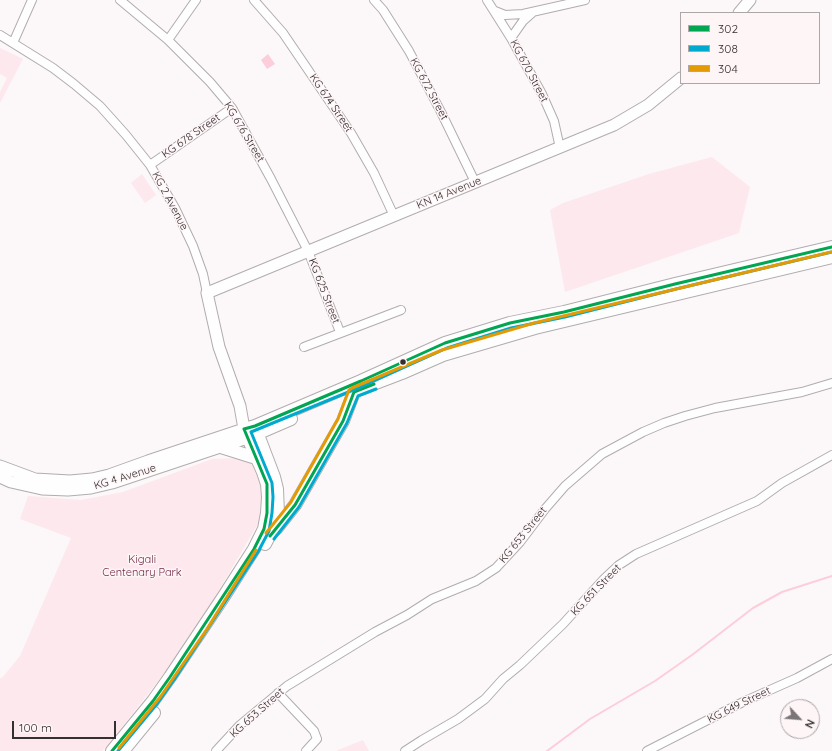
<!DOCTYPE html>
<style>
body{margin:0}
#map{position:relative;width:832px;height:751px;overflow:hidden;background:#fcf7f8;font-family:Quicksand,sans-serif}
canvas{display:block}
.legend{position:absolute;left:680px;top:12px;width:140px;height:72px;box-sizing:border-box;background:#fef5f7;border:1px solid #ada6a7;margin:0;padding:5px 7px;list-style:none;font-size:12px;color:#342f30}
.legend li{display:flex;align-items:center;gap:8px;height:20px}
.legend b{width:20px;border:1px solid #ada6a7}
.north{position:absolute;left:780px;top:699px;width:40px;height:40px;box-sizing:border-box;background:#fef5f7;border:1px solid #ada6a7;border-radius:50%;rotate:116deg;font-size:11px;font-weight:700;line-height:16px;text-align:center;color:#342f30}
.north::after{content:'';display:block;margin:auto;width:14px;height:18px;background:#7a7576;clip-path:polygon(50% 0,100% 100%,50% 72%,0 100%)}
.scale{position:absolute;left:12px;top:721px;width:104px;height:18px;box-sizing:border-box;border:2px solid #342f30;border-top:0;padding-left:5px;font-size:12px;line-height:14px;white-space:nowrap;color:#342f30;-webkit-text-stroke:3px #fef5f7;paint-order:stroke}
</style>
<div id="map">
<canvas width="832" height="751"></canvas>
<ul class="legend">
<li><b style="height:5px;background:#00a651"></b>302</li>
<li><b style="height:5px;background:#00a9ce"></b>308</li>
<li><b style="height:5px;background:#e49a05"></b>304</li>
</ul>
<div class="north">N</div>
<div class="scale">100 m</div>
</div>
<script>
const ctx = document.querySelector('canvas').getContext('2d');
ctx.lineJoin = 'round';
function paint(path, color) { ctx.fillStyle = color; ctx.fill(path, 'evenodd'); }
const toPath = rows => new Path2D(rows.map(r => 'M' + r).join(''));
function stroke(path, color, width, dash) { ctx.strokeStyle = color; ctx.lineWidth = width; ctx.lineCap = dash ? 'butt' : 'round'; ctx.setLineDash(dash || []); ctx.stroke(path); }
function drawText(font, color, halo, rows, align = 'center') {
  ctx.font = font + ' Quicksand,sans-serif'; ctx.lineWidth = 3; ctx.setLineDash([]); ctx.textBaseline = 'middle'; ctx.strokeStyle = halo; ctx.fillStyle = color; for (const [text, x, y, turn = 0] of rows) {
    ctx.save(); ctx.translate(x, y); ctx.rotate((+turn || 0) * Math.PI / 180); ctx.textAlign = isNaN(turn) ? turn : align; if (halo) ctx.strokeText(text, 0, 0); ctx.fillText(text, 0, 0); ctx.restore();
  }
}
paint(toPath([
 [0,48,23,59,0,103,0,92,7,78,0,74],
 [712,157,750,187,739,233,565,292,550,210,563,203,649,174],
 [142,174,156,195,145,203,131,183],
 [239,458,254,462,264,494,260,520,204,616,170,666,107,746,102,751,0,751,0,678,2,678,20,656,71,538,20,519,28,496,81,500,123,492,212,459],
 [363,740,369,751,337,751,338,750]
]), '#fde8ee');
paint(toPath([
 [268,54,275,64,267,69,261,60]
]), '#fccedb');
stroke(toPath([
 [547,751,590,719,655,681,692,655,753,608,782,592,832,576]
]), '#fccedb', 2);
const minor = toPath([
 [120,0,168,40,210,82,232,108,271,179,308,251,340,332],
 [254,0,283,33,351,133,374,173,394,216],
 [374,0,383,10,409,51,441,112,475,182],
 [487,0,511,38,542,94,554,121,560,148],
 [495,11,505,15,523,14,585,0],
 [0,35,53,68,74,84,100,106,126,135,150,165,175,208,193,246,203,274,207,293],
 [511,38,523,21,532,13],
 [168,40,196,0],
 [13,43,32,0],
 [150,165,232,108],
 [304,347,401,310],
 [278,693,314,731,317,739,306,751],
 [216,751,240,725,287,686,375,632,407,615,432,599,476,581,496,568,520,542,545,509,565,486,602,454,643,432,664,423,685,416,715,408,802,392,832,383],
 [405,751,422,740,458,719,485,699,503,679,520,665,563,624,603,580,619,565,636,554,757,501,782,483,832,455],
 [647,751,743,702,797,678,832,659]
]);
const secondary = toPath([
 [739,13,750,0],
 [0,466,35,479,70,481,92,479,109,475,148,461,244,429,240,406,219,347,207,293,614,125,648,105,681,78],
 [0,477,11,482,42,489,68,490,91,488,112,483,247,438]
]);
const primary = toPath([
 [355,391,402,373,443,355,535,328,832,257],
 [255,427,274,477,277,489,278,514,276,523,265,544],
 [247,438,291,419],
 [221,447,256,458],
 [276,529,295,505,343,421,354,392],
 [112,751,153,701,170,677,224,596,254,549,264,529,267,513,268,497,267,484,263,472,244,429,255,426,361,381,445,343,510,323,564,312,675,284,832,247],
 [123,751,154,713]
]);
stroke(minor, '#b1adae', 10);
stroke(secondary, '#b1adae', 13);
stroke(primary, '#b1adae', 14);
stroke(minor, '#fffefe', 8);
stroke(secondary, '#fffefe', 11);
stroke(primary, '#fffefe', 12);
stroke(toPath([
 [270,536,295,505,343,421,354,392,374,384],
 [112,751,153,701,170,677,254,549,264,529,267,513,267,484,244,429,255,426,361,381,445,343,510,323,564,312,675,284,832,247]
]), '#00a651', 3);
stroke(toPath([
 [274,539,299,507,347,423,358,396,376,389],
 [118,751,157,704,174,680,258,552,269,531,272,513,273,497,272,483,251,432,363,386,447,348,511,328,565,317,676,289,832,252]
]), '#00a9ce', 3);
stroke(toPath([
 [266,533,291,502,338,419,349,390,352,388,442,350,534,323,831,252],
 [119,748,161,696,207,629,256,550]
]), '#e49a05', 3);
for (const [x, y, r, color] of [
 [403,362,3.5,"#342f30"]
]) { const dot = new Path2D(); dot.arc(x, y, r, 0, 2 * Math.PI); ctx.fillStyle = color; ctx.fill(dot); stroke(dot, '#fef5f7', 1.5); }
drawText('11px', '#342f30', '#fef5f7', [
 ["KG 670 Street",529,71,62],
 ["KG 672 Street",429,89,62],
 ["KG 674 Street",331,103,56],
 ["KG 676 Street",244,132,59],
 ["KG 678 Street",191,136,-35],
 ["KN 14 Avenue",449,193,-22],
 ["KG 2 Avenue",170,201,62],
 ["KG 625 Street",324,291,69],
 ["KG 4 Avenue",125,477,-17],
 ["KG 653 Street",523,535,-51],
 ["KG 651 Street",596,590,-46],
 ["KG 649 Street",739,705,-26],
 ["KG 653 Street",257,713,-42]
]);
drawText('11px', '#742b45', '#fef5f7', [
 ["Kigali",142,560],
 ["Centenary Park",142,573]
]);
</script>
